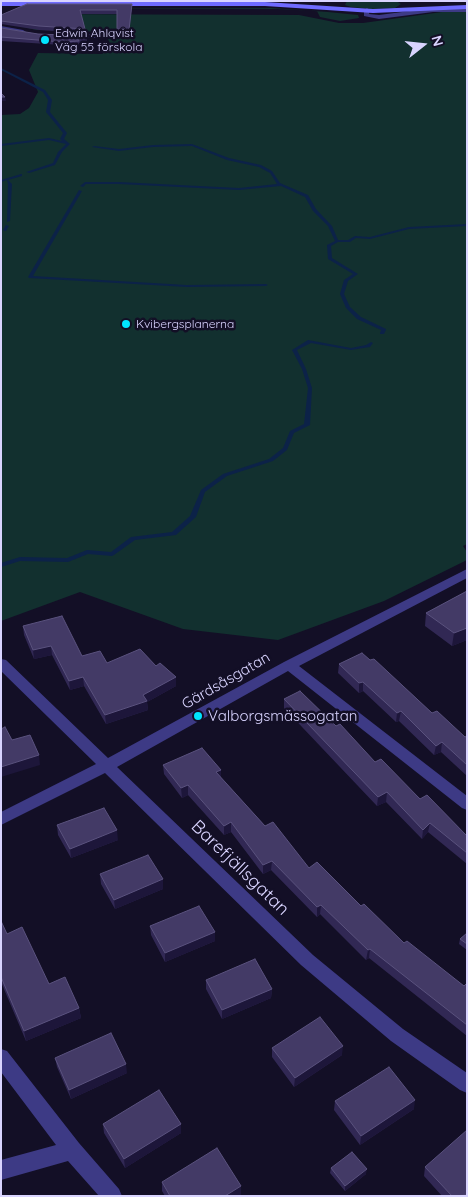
<!DOCTYPE html>
<meta charset="utf-8">
<style>
body{margin:0}
#map{position:relative;width:468px;height:1197px;overflow:hidden;background:#130f26;font-family:Quicksand,sans-serif}
canvas{display:block}
.frame{position:absolute;inset:0;border:2px solid #d9d4ff;pointer-events:none}
.north{position:absolute;left:398px;top:20px;width:50px;height:50px;-webkit-text-stroke:4px #130f26;paint-order:stroke;rotate:74deg;font-size:14px;font-weight:700;line-height:20px;text-align:center;color:#d9d4ff}
.north::after{content:'';display:block;margin:auto;width:18px;height:22px;background:#d9d4ff;clip-path:polygon(50% 0,100% 100%,50% 72%,0 100%)}
</style>
<div id="map">
<canvas width="468" height="1197"></canvas>
<div class="frame"></div>
<div class="north">N</div>
</div>
<script>
const ctx = document.querySelector('canvas').getContext('2d');
ctx.lineJoin = 'round';
function paint(path, color) { ctx.fillStyle = color; ctx.fill(path, 'evenodd'); }
const toPath = rows => new Path2D(rows.map(r => 'M' + r).join(''));
function stroke(path, color, width, dash) { ctx.strokeStyle = color; ctx.lineWidth = width; ctx.lineCap = dash ? 'butt' : 'round'; ctx.setLineDash(dash || []); ctx.stroke(path); }
function drawText(font, color, halo, rows, align = 'center') {
  ctx.font = font + ' Quicksand,sans-serif'; ctx.lineWidth = 5; ctx.setLineDash([]); ctx.textBaseline = 'middle'; ctx.strokeStyle = halo; ctx.fillStyle = color; for (const [text, x, y, turn = 0] of rows) {
    ctx.save(); ctx.translate(x, y); ctx.rotate((+turn || 0) * Math.PI / 180); ctx.textAlign = isNaN(turn) ? turn : align; if (halo) ctx.strokeText(text, 0, 0); ctx.fillText(text, 0, 0); ctx.restore();
  }
}
paint(toPath([
 [347,1,396,1,401,4,395,8,371,9,351,7,345,5],
 [36,8,272,8,328,12,358,15,359,18,340,21,320,17,317,11,277,9],
 [442,12,467,12,467,544,463,546,467,552,467,560,384,601,278,640,183,629,80,592,1,621,1,115,20,114,29,108,38,92,29,70,38,53,103,54,100,47,111,46,108,39,112,36,113,32,36,30,1,22,1,14,299,15,339,23,363,23]
]), '#12302f');
paint(toPath([
 [1,68,45,90,52,100,50,112,67,133,64,139,70,144,62,152,55,165,29,173,26,172,53,163,58,152,66,144,49,140,1,146,1,144,49,138,62,141,60,139,63,133,46,112,48,100,43,92,1,70,1,68],
 [192,144,229,158,261,165,272,171,280,183,308,195,316,209,332,226,338,240,348,240,355,236,370,237,409,227,467,224,467,226,409,229,370,239,356,238,350,242,338,242,331,246,332,258,358,274,348,281,344,294,350,307,361,317,386,329,386,330,384,334,380,334,380,333,381,330,357,319,346,308,340,294,344,280,353,274,328,259,327,245,335,241,328,226,313,211,305,197,281,186,239,190,119,184,86,184,83,187,80,186,85,182,119,182,239,188,277,184,270,173,259,167,227,160,192,146,153,147,119,151,92,147,94,146,119,149,153,145,192,144],
 [21,174,22,174,22,176,8,180,12,184,10,221,7,222,8,184,7,180,1,182,1,180,21,174],
 [79,190,82,191,33,276,187,285,266,284,268,285,266,286,187,287,29,278,28,277,79,190],
 [6,225,9,226,6,231,5,231,3,230,6,225],
 [308,340,351,348,366,345,371,342,373,343,370,347,351,350,311,343,297,350,306,369,312,388,310,425,294,433,287,450,273,461,227,476,205,492,196,517,176,535,135,540,114,555,112,556,88,554,68,562,20,561,1,567,1,563,20,557,67,558,87,550,111,552,131,537,172,532,190,516,201,490,223,474,269,459,283,448,290,431,304,424,308,388,302,369,292,350,308,340]
]), '#0c2248');
paint(toPath([
 [367,8,370,10,369,14,379,15,433,8,467,8,467,12,433,12,379,19,364,16,364,10,367,8],
 [1,26,23,30,26,32,23,34,1,30,1,26],
 [51,34,98,34,101,36,98,38,53,37,51,34],
 [467,569,467,578,299,666,467,796,467,810,462,808,288,671,117,767,313,955,403,1029,467,1073,467,1093,460,1090,391,1041,301,965,105,773,1,825,1,812,96,764,1,671,1,659,6,660,108,758,284,662,467,569],
 [1,1049,7,1051,79,1143,119,1189,122,1196,99,1196,68,1161,1,1180,1,1160,56,1145,1,1072,1,1049]
]), '#3d3a85');
paint(toPath([
 [1,2,265,2,373,9,467,5,467,9,373,13,265,6,1,6,1,2]
]), '#6f6bff');
paint(toPath([
 [132,4,129,34,117,33,117,14,81,14,85,33,39,30,1,24,1,15],
 [1,28,38,34,87,38,87,42,79,43,79,45,62,45,1,41],
 [467,591,467,640,452,646,425,626,426,613],
 [23,626,82,656,107,663,156,666,176,686,147,702,148,710,106,724,84,686,70,690,52,655,34,659,24,635],
 [339,664,432,713,465,737,467,736,467,776,441,752,434,755,399,721,396,722,363,691,359,693,338,673],
 [284,699,336,726,375,762,467,836,467,864,428,832,422,839,386,802,377,806,284,708],
 [163,765,221,778,265,826,309,868,361,906,404,943,464,986,467,983,467,1036,369,958,366,960,320,914,317,917,271,870,263,874,231,832,224,835,188,795,182,798,164,774],
 [57,825,118,840,71,858,58,835],
 [100,874,163,889,115,909,101,884],
 [1,921,7,934,49,984,79,1008,81,1018,26,1041,1,982],
 [150,926,215,932,215,941,165,962,151,935],
 [467,933,467,950,459,944,460,939],
 [206,980,272,989,271,998,222,1019,206,989],
 [272,1048,342,1055,294,1087,272,1057],
 [55,1058,127,1073,71,1099,57,1067],
 [335,1101,414,1109,360,1145,334,1110],
 [103,1124,181,1124,181,1133,125,1168,104,1133],
 [425,1167,467,1196,442,1196,424,1176],
 [331,1168,366,1174,345,1191,330,1173],
 [162,1182,241,1195,239,1196,165,1196,162,1191]
]), '#312854');
paint(toPath([
 [1,97,5,97,6,101,1,101],
 [467,628,467,640,452,646,454,633],
 [51,646,52,655,34,659,33,650],
 [83,677,84,686,70,690,69,681],
 [176,677,176,686,147,702,148,710,106,724,105,715],
 [363,682,363,691,359,693,359,683],
 [401,711,399,721,396,722,397,713],
 [442,742,441,752,434,755,436,746],
 [39,755,40,765,1,777,1,767],
 [221,770,221,780,216,772],
 [188,785,188,795,182,798,181,788],
 [387,792,386,802,377,806,378,797],
 [231,822,231,832,224,835,224,826],
 [430,823,428,832,422,839,423,830],
 [117,830,118,840,71,858,70,849],
 [272,861,271,870,263,874,263,865],
 [163,879,163,889,115,909,114,900],
 [321,905,320,914,317,917,317,907],
 [215,932,215,941,165,962,165,953],
 [370,949,369,958,366,960,368,950],
 [272,989,271,998,222,1019,222,1010],
 [79,1008,81,1018,26,1041,24,1031],
 [343,1046,342,1055,294,1087,295,1078],
 [126,1064,127,1073,71,1099,69,1090],
 [415,1100,414,1109,360,1145,361,1136],
 [181,1124,181,1133,125,1168,124,1159],
 [367,1169,366,1174,345,1191,345,1186],
 [241,1186,241,1195,239,1196,225,1196]
]), '#1d163a');
const building = toPath([
 [27,4,132,4,129,30,117,29,117,10,80,10,85,29,39,26,1,21,1,15,27,4],
 [1,28,38,34,87,36,87,38,78,39,79,41,62,42,1,37,1,28],
 [1,93,5,97,1,97,1,93],
 [467,591,467,628,454,633,426,613,467,591],
 [62,616,82,656,100,651,107,663,140,649,156,666,160,663,176,677,143,695,147,701,105,715,83,677,69,681,51,646,33,650,23,626,62,616],
 [362,653,370,660,374,659,432,713,437,711,465,737,467,736,467,765,442,742,436,746,401,711,397,713,363,682,359,683,339,664,362,653],
 [300,691,336,726,340,724,375,762,381,759,420,799,427,795,467,836,467,853,430,823,423,830,387,792,378,797,284,699,300,691],
 [5,727,12,740,30,735,39,755,1,767,1,729,5,727],
 [202,748,221,770,216,772,265,826,273,822,309,868,317,862,361,906,364,904,404,943,407,941,464,986,467,983,467,1025,370,949,368,950,321,905,317,907,272,861,263,865,231,822,224,826,188,785,181,788,163,765,202,748],
 [104,808,117,830,70,849,57,825,104,808],
 [148,855,163,879,114,900,100,874,148,855],
 [199,906,215,932,165,953,150,926,199,906],
 [1,921,7,934,22,927,49,984,65,977,79,1008,24,1031,1,977,1,921],
 [467,933,467,944,460,939,467,933],
 [255,959,272,989,222,1010,206,980,255,959],
 [320,1017,343,1046,295,1078,272,1048,320,1017],
 [111,1033,126,1064,69,1090,55,1058,111,1033],
 [389,1067,415,1100,361,1136,335,1101,389,1067],
 [159,1090,181,1124,124,1159,103,1124,159,1090],
 [467,1130,467,1195,452,1196,425,1167,467,1130],
 [217,1148,241,1186,225,1196,170,1196,162,1182,217,1148],
 [352,1152,367,1169,345,1186,331,1168,352,1152]
]);
paint(building, '#433a66');
stroke(building, '#5a527e', 1);
for (const [x, y, r, color] of [
 [45,40,5,"#00e5ff"],
 [126,324,5,"#00e5ff"],
 [198,716,5,"#00e5ff"]
]) { const dot = new Path2D(); dot.arc(x, y, r, 0, 2 * Math.PI); ctx.fillStyle = color; ctx.fill(dot); stroke(dot, '#130f26', 2); }
drawText('12px', '#d9d4ff', '#130f26', [
 ["Edwin Ahlqvist",55,33],
 ["Väg 55 förskola",55,47],
 ["Kvibergsplanerna",136,324]
], 'left');
drawText('15px', '#d9d4ff', '#130f26', [
 ["Gärdsåsgatan",226,681,-30]
]);
drawText('15px', '#d9d4ff', '#130f26', [
 ["Valborgsmässogatan",208,716]
], 'left');
drawText('18px', '#d9d4ff', '#130f26', [
 ["Barefjällsgatan",240,868,44]
]);
</script>
